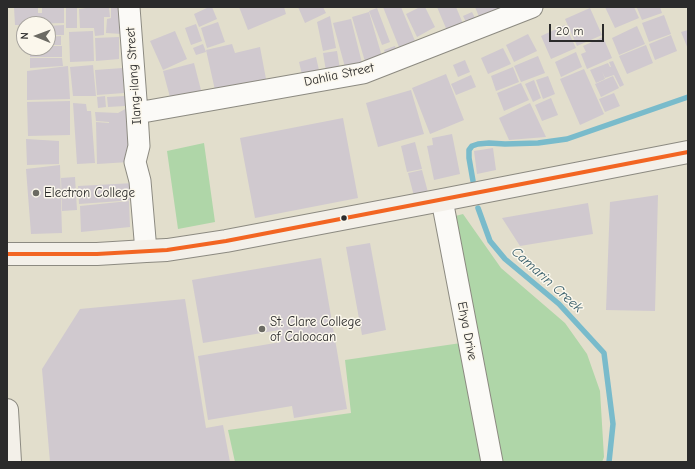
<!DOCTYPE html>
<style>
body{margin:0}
#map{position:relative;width:695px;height:469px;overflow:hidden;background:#e2decc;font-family:"Comic Neue",sans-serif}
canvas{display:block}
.frame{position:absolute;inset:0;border:8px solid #2b2b2b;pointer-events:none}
.north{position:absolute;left:16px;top:16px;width:40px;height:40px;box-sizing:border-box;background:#fbf7ec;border:1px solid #a8a59f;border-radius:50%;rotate:271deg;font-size:11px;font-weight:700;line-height:16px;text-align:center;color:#2b2b2b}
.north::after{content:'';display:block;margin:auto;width:14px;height:18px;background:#6b6a63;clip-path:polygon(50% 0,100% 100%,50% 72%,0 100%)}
.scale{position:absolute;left:549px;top:24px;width:55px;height:18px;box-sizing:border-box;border:2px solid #2b2b2b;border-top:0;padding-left:5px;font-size:12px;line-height:14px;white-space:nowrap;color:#2b2b2b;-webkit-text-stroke:3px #fbf7ec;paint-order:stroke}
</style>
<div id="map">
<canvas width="695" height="469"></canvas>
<div class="frame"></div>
<div class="north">N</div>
<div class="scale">20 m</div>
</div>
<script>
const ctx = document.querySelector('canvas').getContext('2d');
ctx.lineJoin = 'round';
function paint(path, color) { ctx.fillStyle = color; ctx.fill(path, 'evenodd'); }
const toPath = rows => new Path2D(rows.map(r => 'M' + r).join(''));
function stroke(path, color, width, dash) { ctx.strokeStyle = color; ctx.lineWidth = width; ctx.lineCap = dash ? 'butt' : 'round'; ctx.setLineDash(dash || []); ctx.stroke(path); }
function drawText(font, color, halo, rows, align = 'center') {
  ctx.font = font + ' "Comic Neue",sans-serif'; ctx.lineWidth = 3; ctx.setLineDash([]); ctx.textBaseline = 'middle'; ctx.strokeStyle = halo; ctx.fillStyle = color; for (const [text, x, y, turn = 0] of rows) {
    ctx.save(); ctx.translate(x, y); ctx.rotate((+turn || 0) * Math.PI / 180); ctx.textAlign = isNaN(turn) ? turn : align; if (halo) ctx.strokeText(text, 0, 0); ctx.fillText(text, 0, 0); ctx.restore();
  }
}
paint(toPath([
 [204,143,215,222,178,229,167,151],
 [463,214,501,268,565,323,587,354,600,391,604,457,602,462,235,462,228,430,351,413,345,360,461,343,440,220]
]), '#afd6a8');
stroke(toPath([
 [473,181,469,158,469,150,472,146,478,144,489,143,505,144,538,143,567,139,688,97],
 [478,208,490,241,505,259,559,304,604,353,613,424,609,462]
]), '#79bbcb', 5.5);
paint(toPath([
 [14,7,38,7,38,13,42,13,42,7,64,7,64,23,24,24,24,25,15,25],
 [66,7,77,7,77,28,66,28],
 [93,7,109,7,110,17,104,17,104,35,95,36,94,28,80,28,79,9],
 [111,7,121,7,122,34,106,33,107,19,111,18],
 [209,7,212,7,217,19,199,27,194,14],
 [239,7,284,7,286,14,248,30],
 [298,7,323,7,326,13,305,23],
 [383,7,401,7,415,41,399,47],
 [420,7,425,7,435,27,417,37,406,14],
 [437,7,456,7,464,26,448,33],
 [475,7,500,7,501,9,480,19],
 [605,7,634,7,639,18,615,28],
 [639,7,660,7,662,13,642,20,637,8],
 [377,8,390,42,382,45,369,11],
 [590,8,602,35,577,46,565,19],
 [369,12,383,60,366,65,352,17],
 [472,12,476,20,467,24,463,16],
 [664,15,671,34,649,42,642,23],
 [330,16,336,48,323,51,317,22],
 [351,19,363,67,346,71,333,23],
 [218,22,225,42,207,48,201,28],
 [196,24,202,41,191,45,185,28],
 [64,25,64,35,48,35,48,26],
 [565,25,576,48,551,59,541,36],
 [637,26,645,44,619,55,612,38],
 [688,30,688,49,681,32],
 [93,31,94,61,70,62,69,32],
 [175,31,187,59,163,70,150,41],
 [528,34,537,51,514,62,506,45],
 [671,35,677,51,655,60,649,44],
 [61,36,61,45,48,45,48,37],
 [119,37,119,59,96,61,95,38],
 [603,37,612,58,587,69,581,54,586,52,583,46],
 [203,44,206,52,196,55,193,48],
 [232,44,235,53,260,47,266,79,215,90,206,50],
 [646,45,653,63,627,74,619,56],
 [48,46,62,46,62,57,30,57,30,48,48,48],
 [395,46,399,58,388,62,384,50],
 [503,48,511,64,488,74,481,58],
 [337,51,341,75,327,77,323,53],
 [576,52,582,67,561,77,555,62],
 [538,56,545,73,521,82,514,66],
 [316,57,321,79,304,83,299,62],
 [30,58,62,58,63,66,30,68],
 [465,60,470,72,458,77,453,65],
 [613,61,624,85,620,87,614,75,605,78,602,71,605,79,596,83,590,70,608,63,610,67,611,67,609,62],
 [194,63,202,94,171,101,163,71],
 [93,65,96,96,73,96,70,67],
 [68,66,70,99,27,100,27,71],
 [513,67,519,82,496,91,491,76],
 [123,68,124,93,97,95,95,70],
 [584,69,604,114,580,125,560,79],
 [446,74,464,120,430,134,412,88],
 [471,75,476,87,456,95,451,84],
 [548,76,555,94,543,99,536,80],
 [613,76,619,88,601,97,595,84],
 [534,80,541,98,533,102,525,84],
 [521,83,529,100,504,111,497,93],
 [411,90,424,134,378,147,366,103],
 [614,93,620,106,605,112,599,99],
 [105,96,106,107,98,108,97,97],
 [125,96,125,106,108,107,107,97],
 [551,98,558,115,542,121,535,105],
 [70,101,70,135,28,136,27,102],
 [73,103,86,104,87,111,91,111,95,163,77,164],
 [530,103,546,137,509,140,499,118],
 [127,108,129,162,97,164,96,122,109,123,109,122,96,121,95,112,118,113],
 [343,118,358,198,255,218,240,138],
 [452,134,460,174,434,180,427,146,433,145,432,138],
 [26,139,59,141,59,164,27,165],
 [415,142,422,169,407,172,401,146],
 [493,148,496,170,477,174,474,151],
 [60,165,62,233,31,234,26,169],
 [422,170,429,196,415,200,408,173],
 [75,177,77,210,62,211,61,178],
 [134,183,134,200,79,204,78,186],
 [658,195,655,311,606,310,610,202],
 [129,201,130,227,81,232,80,206],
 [588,203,593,234,520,246,502,218],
 [370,243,386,330,362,335,346,247],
 [321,258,347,409,294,418,292,406,208,420,198,356,281,342,279,330,203,343,192,280],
 [185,299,206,428,223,425,230,462,50,462,42,369,80,309]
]), '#d0c9cf');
const street = toPath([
 [129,7,137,113,139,146,135,162,140,181,146,251],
 [137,113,363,73,532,7],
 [442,200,492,462]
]);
const secondary = toPath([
 [7,254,97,254,146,251,167,250,226,241,442,200,688,152],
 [7,410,10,462]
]);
stroke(street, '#8c8a81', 23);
stroke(secondary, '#8c8a81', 24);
stroke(street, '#fbfaf7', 21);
stroke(secondary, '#f3f0e9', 22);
stroke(toPath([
 [7,254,97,254,167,250,226,241,688,152]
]), '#f26522', 4);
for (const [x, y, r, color] of [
 [36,193,4,"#6b6a63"],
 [344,218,3.5,"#2b2b2b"],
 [262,329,4,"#6b6a63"]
]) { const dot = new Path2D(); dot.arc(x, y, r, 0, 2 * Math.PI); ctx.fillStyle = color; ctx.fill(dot); stroke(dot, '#fbf7ec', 1.5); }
drawText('13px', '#2b2b2b', '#fbf7ec', [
 ["Dahlia Street",339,75,-12],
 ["Ilang-ilang Street",134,76,-94],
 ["Ehya Drive",467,331,79]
]);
drawText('13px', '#2b2b2b', '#fbf7ec', [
 ["Electron College",44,193],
 ["St. Clare College",270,322],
 ["of Caloocan",270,337]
], 'left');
drawText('italic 14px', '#385f6b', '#fbf7ec', [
 ["Camarin Creek",547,280,42]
]);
</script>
